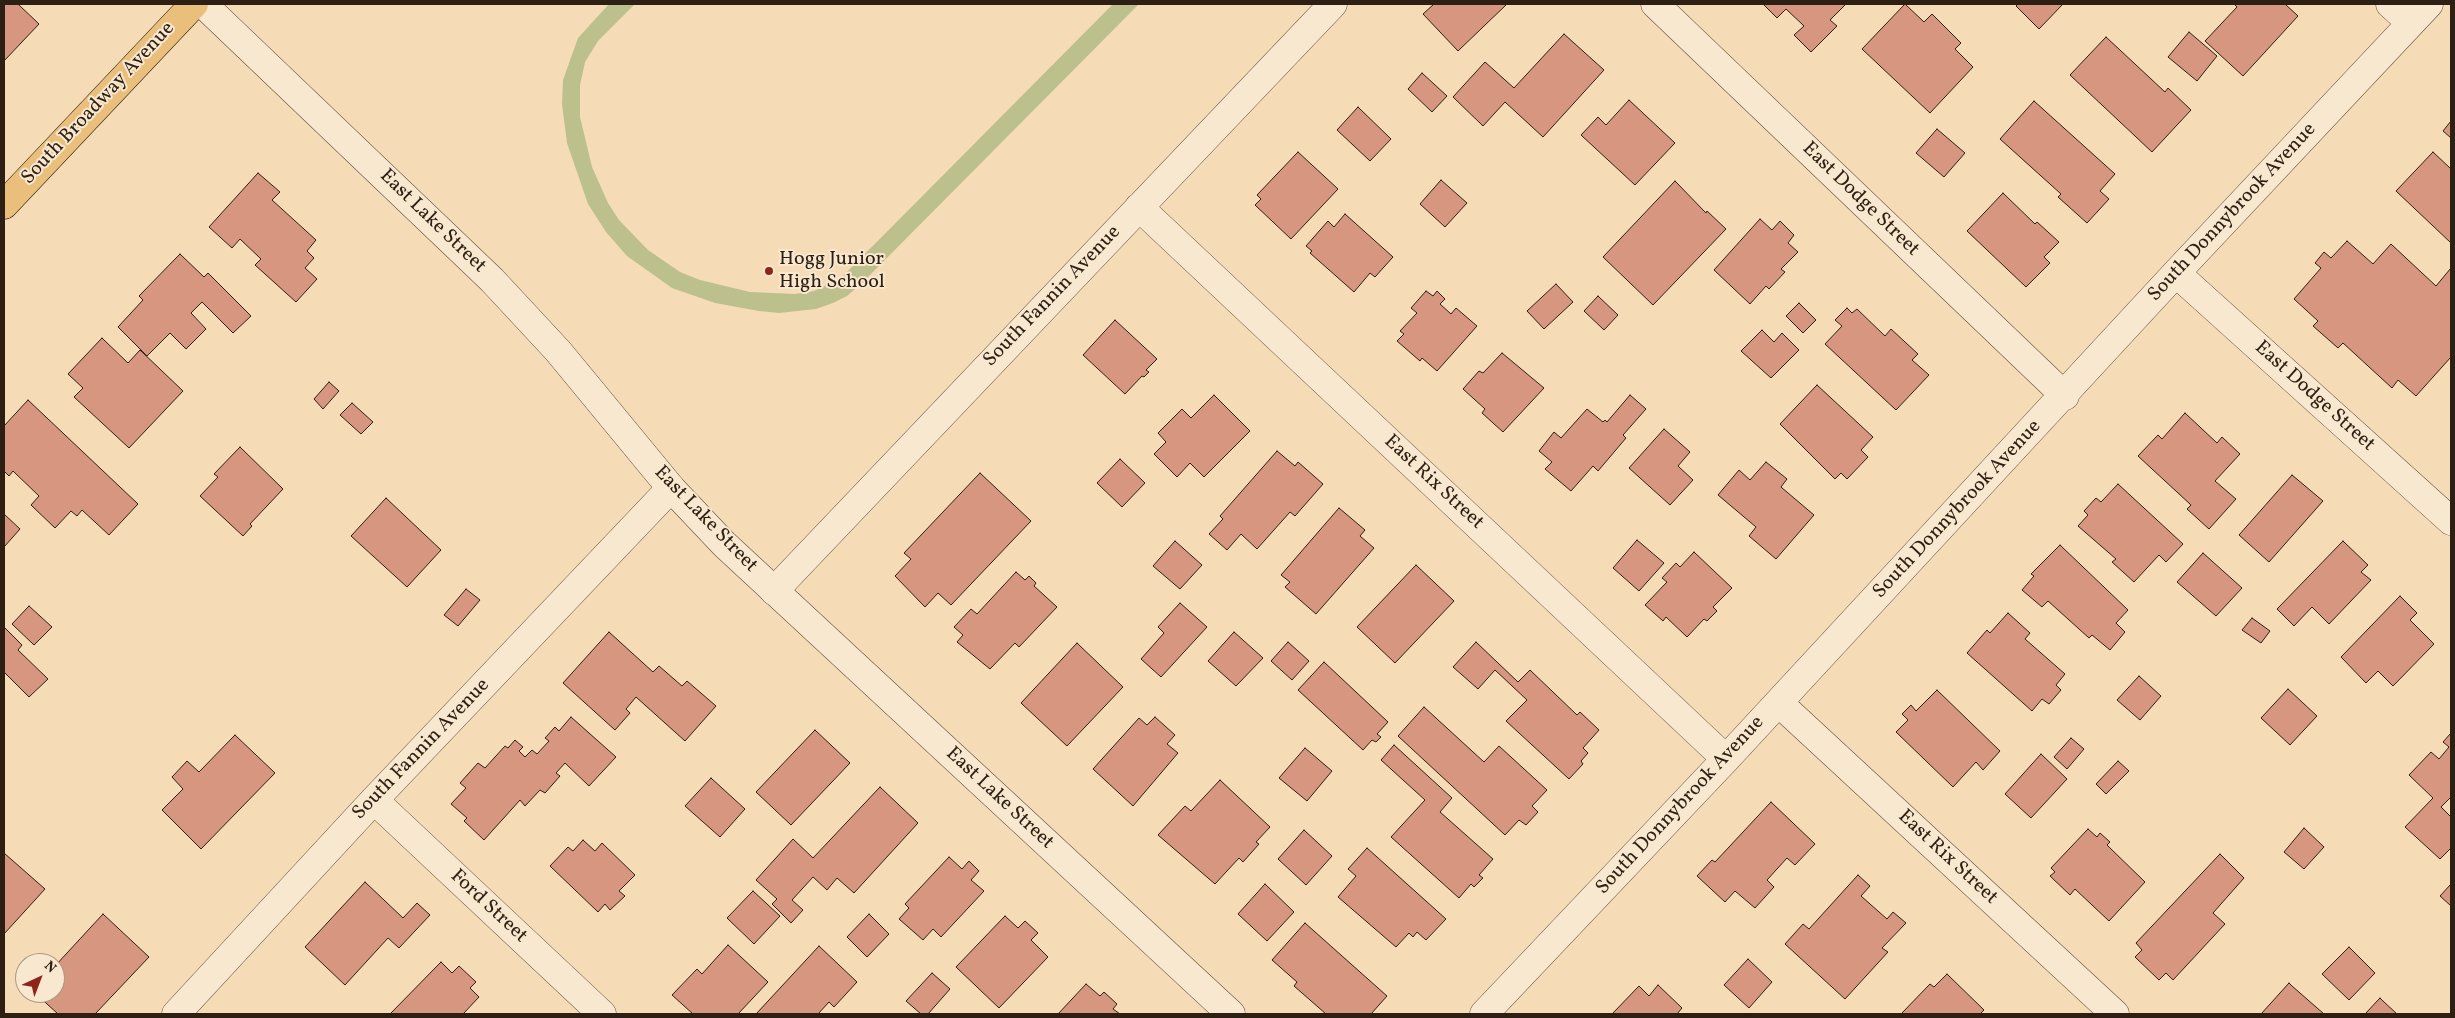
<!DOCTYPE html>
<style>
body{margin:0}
#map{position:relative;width:2455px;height:1018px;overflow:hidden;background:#f5dbb6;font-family:Vollkorn,serif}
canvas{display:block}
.frame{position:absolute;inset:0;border:5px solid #2d1f13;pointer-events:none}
.north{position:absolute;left:15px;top:953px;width:50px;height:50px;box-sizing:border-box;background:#f8e8d0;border:1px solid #a79884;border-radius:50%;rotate:43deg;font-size:14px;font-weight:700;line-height:20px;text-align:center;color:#2d1f13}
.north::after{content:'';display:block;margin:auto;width:18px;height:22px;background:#8f2418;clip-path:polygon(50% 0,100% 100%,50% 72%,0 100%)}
</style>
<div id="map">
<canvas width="2455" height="1018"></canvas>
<div class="frame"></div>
<div class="north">N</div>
</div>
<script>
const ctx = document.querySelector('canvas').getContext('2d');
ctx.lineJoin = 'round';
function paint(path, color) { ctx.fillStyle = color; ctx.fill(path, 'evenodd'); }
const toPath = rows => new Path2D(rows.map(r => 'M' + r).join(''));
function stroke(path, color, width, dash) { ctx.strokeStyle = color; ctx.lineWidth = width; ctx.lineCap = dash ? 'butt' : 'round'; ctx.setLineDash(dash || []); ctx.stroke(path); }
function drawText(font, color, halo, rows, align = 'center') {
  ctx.font = font + ' Vollkorn,serif'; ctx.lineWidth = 4; ctx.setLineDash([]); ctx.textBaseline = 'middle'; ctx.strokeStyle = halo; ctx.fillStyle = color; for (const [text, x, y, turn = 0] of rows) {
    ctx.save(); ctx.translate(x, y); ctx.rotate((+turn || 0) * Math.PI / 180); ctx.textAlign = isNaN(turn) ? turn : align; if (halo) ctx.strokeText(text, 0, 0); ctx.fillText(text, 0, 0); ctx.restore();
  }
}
paint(toPath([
 [609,4,635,4,598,41,585,62,580,85,580,117,592,167,608,203,619,220,648,250,680,272,700,280,750,292,795,294,814,291,841,278,1113,4,1139,4,861,284,847,296,833,303,816,309,779,313,759,311,715,303,672,288,627,256,606,232,588,204,567,143,562,104,563,80,578,38]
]), '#bcc08d');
const building = toPath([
 [4,4,18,4,39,24,4,61,4,4],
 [1434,4,1507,4,1458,51,1423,14,1434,4],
 [1763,4,1846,4,1830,20,1837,26,1811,52,1794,35,1804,26,1786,9,1777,18,1763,4],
 [1905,4,1924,22,1932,14,1961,43,1955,49,1973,67,1930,113,1862,49,1905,4],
 [2018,4,2063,4,2039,29,2016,6,2018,4],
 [2234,4,2285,4,2298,16,2243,76,2205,41,2237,7,2234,4],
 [2189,32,2217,56,2197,81,2168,57,2189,32],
 [1564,34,1604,70,1543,137,1505,102,1483,126,1453,97,1485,62,1514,88,1564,34],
 [2106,37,2165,92,2168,88,2191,110,2152,152,2070,75,2106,37],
 [1422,73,1447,96,1432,112,1408,89,1422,73],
 [1629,100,1675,143,1635,185,1581,135,1598,117,1606,125,1629,100],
 [2034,101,2115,174,2100,191,2109,199,2087,223,2058,197,2061,194,2000,139,2034,101],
 [1358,107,1391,139,1370,161,1337,130,1358,107],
 [2451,121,2451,138,2443,131,2451,121],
 [1937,129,1965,153,1944,177,1916,153,1937,129],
 [1298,152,1338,189,1291,239,1255,205,1261,199,1257,195,1298,152],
 [2433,152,2451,169,2451,243,2396,191,2433,152],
 [258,173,280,192,272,200,316,240,307,251,314,258,305,268,317,279,296,302,255,265,261,259,240,239,232,248,209,227,258,173],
 [1441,180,1467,203,1445,227,1420,204,1441,180],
 [1675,181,1706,213,1707,211,1726,229,1653,305,1603,257,1675,181],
 [2003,193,2035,224,2037,222,2059,242,2044,257,2050,263,2026,287,1967,231,2003,193],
 [1345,214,1393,257,1375,277,1370,273,1354,292,1310,253,1312,251,1306,246,1328,221,1334,227,1345,214],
 [1760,219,1772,230,1780,221,1794,235,1788,243,1798,252,1781,269,1785,272,1769,289,1766,286,1750,304,1714,270,1760,219],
 [2347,241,2373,264,2391,244,2436,286,2451,268,2451,357,2416,396,2398,380,2392,388,2343,343,2338,348,2313,326,2318,321,2294,299,2321,268,2315,263,2324,252,2331,258,2347,241],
 [180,254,204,277,208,273,251,316,233,333,202,302,191,313,206,329,186,349,170,333,147,356,118,327,143,300,139,296,180,254],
 [1556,284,1573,302,1544,329,1527,311,1556,284],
 [1426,291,1433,296,1437,291,1445,299,1440,304,1451,314,1456,308,1477,326,1437,371,1422,358,1420,361,1397,341,1404,334,1400,331,1417,313,1411,308,1426,291],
 [1598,296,1618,315,1604,330,1584,311,1598,296],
 [1799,303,1816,320,1803,333,1786,316,1799,303],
 [1847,308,1852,313,1857,309,1885,336,1891,329,1918,354,1912,360,1929,375,1896,410,1825,344,1842,326,1835,320,1847,308],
 [1115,320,1157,359,1146,370,1149,372,1144,377,1142,376,1125,394,1083,355,1115,320],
 [1762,330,1774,342,1782,333,1799,350,1771,378,1741,351,1762,330],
 [102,338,128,363,140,350,183,391,129,448,74,397,83,388,68,374,102,338],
 [1502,353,1544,388,1503,432,1482,413,1485,409,1463,389,1479,371,1483,373,1502,353],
 [329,382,339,391,323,409,314,399,329,382],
 [1817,385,1873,437,1861,450,1868,457,1847,479,1841,473,1835,479,1780,424,1817,385],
 [1214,395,1250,431,1204,477,1190,463,1177,477,1154,454,1166,442,1158,433,1182,409,1191,418,1214,395],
 [1630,395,1646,409,1623,435,1626,438,1598,471,1593,466,1571,491,1545,469,1552,462,1539,451,1554,432,1561,438,1587,409,1603,422,1605,420,1607,422,1630,395],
 [28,400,138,504,109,535,82,510,77,516,71,511,55,528,31,505,39,496,13,471,9,476,4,471,4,426,28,400],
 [352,403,373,422,361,434,340,415,352,403],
 [2185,413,2217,443,2222,437,2240,454,2215,481,2236,499,2209,529,2187,509,2191,505,2138,456,2158,435,2162,439,2185,413],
 [1664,429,1690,452,1678,466,1693,480,1670,505,1629,468,1664,429],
 [240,447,283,489,250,524,252,526,243,536,200,496,218,477,214,474,240,447],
 [1277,451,1295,466,1298,462,1323,484,1295,516,1290,512,1257,549,1241,534,1227,550,1209,534,1223,519,1220,516,1277,451],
 [1120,459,1145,483,1122,507,1097,483,1120,459],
 [1766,462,1787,479,1781,487,1814,515,1776,559,1749,536,1756,527,1718,495,1739,470,1750,480,1766,462],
 [980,473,1031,521,951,605,938,593,925,607,895,576,911,559,904,553,980,473],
 [2292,475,2323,501,2269,562,2239,535,2292,475],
 [2118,484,2183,544,2166,562,2159,555,2134,582,2112,562,2116,559,2078,526,2088,515,2084,511,2096,498,2101,502,2118,484],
 [386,498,441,550,407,587,351,536,386,498],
 [1339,508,1365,530,1360,536,1374,548,1316,614,1285,587,1290,582,1281,575,1339,508],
 [4,514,20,529,4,547,4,514],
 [1637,540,1664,563,1639,591,1613,568,1637,540],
 [1175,541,1202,565,1180,589,1153,566,1175,541],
 [2343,541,2368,565,2361,572,2371,580,2329,624,2312,607,2294,626,2277,609,2343,541],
 [2060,545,2128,610,2116,623,2125,632,2110,650,2092,635,2089,638,2048,601,2042,607,2022,590,2034,576,2031,574,2060,545],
 [1694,552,1732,588,1713,607,1717,611,1707,621,1704,619,1687,637,1666,617,1663,621,1645,605,1667,582,1662,578,1676,563,1680,567,1694,552],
 [2203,553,2242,588,2216,616,2177,582,2203,553],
 [1416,565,1454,601,1395,663,1357,627,1416,565],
 [1016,572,1025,580,1029,576,1036,583,1034,586,1057,607,1019,647,1015,643,990,669,957,642,963,635,954,627,971,609,977,614,1016,572],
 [466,589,480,600,458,626,444,615,466,589],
 [2400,596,2417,613,2410,620,2434,644,2393,686,2378,671,2366,683,2341,657,2400,596],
 [1180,603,1207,627,1161,677,1141,659,1164,633,1158,627,1180,603],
 [29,606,52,627,34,645,12,624,29,606],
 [2008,613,2030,633,2025,639,2065,674,2056,685,2061,690,2049,704,2042,699,2032,711,1967,653,1987,630,1990,633,2008,613],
 [2252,618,2270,631,2261,643,2242,630,2252,618],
 [4,627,22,645,18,650,48,679,29,697,4,672,4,627],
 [609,632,653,672,659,666,682,686,687,681,716,706,685,741,636,697,626,709,630,713,615,730,563,683,609,632],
 [1234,632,1263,658,1236,686,1208,661,1234,632],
 [1288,642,1309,661,1292,680,1271,661,1288,642],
 [1476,642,1518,682,1530,670,1577,715,1580,712,1599,730,1583,748,1588,753,1581,761,1583,764,1569,779,1506,721,1527,700,1495,670,1478,689,1453,667,1476,642],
 [1077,643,1123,687,1067,746,1021,703,1077,643],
 [1324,662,1388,722,1377,734,1381,737,1376,742,1372,740,1363,750,1298,690,1324,662],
 [2139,676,2161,696,2140,720,2117,700,2139,676],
 [2288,689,2317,716,2290,745,2261,718,2288,689],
 [1937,690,2000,751,1983,770,1976,762,1953,787,1896,732,1908,720,1902,714,1911,705,1916,711,1937,690],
 [1424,707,1484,762,1499,746,1547,790,1532,806,1538,812,1526,825,1519,820,1505,835,1398,736,1424,707],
 [571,717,616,757,589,786,565,763,556,773,560,776,545,793,540,790,525,806,520,800,484,840,464,821,467,818,451,804,466,788,460,783,478,763,485,768,505,746,508,748,515,740,523,747,519,751,525,757,532,750,537,754,549,741,545,738,555,727,559,731,571,717],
 [1155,717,1175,735,1167,744,1178,753,1133,806,1093,769,1139,718,1147,725,1155,717],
 [815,730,850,763,791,825,756,792,815,730],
 [2451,733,2451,797,2441,807,2451,817,2451,848,2440,859,2405,827,2433,798,2409,775,2431,752,2439,759,2449,747,2443,742,2451,733],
 [235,735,275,773,201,849,162,810,183,789,172,777,187,761,199,772,235,735],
 [2071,738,2084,749,2067,769,2054,757,2071,738],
 [1394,745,1452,798,1440,812,1493,859,1479,875,1483,878,1474,887,1471,884,1459,898,1391,837,1425,800,1381,760,1394,745],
 [1305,748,1332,771,1307,801,1279,778,1305,748],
 [2041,754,2067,779,2031,818,2005,794,2041,754],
 [2118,761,2129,771,2106,794,2096,784,2118,761],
 [711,778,745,809,720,837,685,806,711,778],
 [1220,780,1270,827,1256,842,1259,844,1243,862,1239,858,1215,884,1158,835,1185,806,1191,811,1220,780],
 [880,787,918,823,854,893,837,878,827,890,813,877,792,900,803,910,791,923,772,904,777,899,756,880,793,839,813,858,880,787],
 [1771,802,1815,844,1795,865,1787,858,1767,880,1774,887,1755,908,1735,891,1725,902,1697,876,1712,860,1715,862,1771,802],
 [2304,828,2324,847,2304,869,2284,852,2304,828],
 [2088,829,2097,837,2100,833,2110,842,2107,845,2145,882,2109,921,2075,889,2070,895,2050,876,2055,872,2051,868,2088,829],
 [1304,830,1332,856,1306,885,1278,859,1304,830],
 [583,840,595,851,602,843,635,875,619,891,625,896,610,910,605,904,598,912,550,866,568,847,573,851,583,840],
 [1367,848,1446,919,1426,940,1417,932,1413,937,1409,933,1396,947,1338,897,1356,876,1348,869,1367,848],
 [4,853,45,889,4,934,4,853],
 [2220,854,2244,878,2213,913,2225,924,2173,980,2166,973,2159,980,2135,957,2142,950,2136,943,2220,854],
 [949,857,962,869,969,861,979,871,971,880,984,891,941,937,933,929,923,940,899,919,909,908,905,904,949,857],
 [1858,875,1870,886,1861,896,1887,919,1893,912,1906,923,1882,948,1888,952,1845,999,1785,944,1803,924,1809,929,1858,875],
 [365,882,403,918,417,903,430,915,399,948,388,938,345,985,305,947,365,882],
 [1265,884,1294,912,1267,941,1238,914,1265,884],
 [2451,884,2451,906,2440,896,2451,884],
 [753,891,780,916,754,944,727,918,753,891],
 [103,914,149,957,95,1014,58,1014,35,993,55,993,55,966,103,914],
 [869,914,889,934,867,957,847,937,869,914],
 [1005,916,1018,928,1025,921,1038,933,1031,940,1048,957,999,1008,956,967,1005,916],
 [1305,923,1387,996,1371,1014,1326,1014,1294,986,1297,982,1272,960,1305,923],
 [728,945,768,982,738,1014,693,1014,672,995,697,969,702,974,728,945],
 [819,946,857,982,834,1007,829,1002,818,1014,756,1014,819,946],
 [2349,947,2375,973,2349,1000,2322,974,2349,947],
 [1748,959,1772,982,1749,1008,1724,985,1748,959],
 [441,962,452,973,459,966,476,982,470,988,479,997,463,1014,390,1014,441,962],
 [932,973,950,989,928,1014,921,1014,906,1001,932,973],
 [1947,974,1984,1010,1980,1014,1901,1014,1930,984,1934,987,1947,974],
 [2289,983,2292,986,2324,1014,2261,1014,2289,983],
 [1086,984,1100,996,1104,992,1117,1004,1113,1009,1120,1014,1058,1014,1086,984],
 [1658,985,1682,1008,1677,1014,1612,1014,1639,986,1649,996,1658,985],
 [2380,998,2383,1001,2397,1014,2365,1014,2380,998]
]);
paint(building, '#d7967f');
stroke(building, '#2d1f13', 1);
const minor = toPath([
 [1655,4,2065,396],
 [2390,4,2411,23],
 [1139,207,1726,759],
 [2176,273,2451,521],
 [774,591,1333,4],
 [1779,703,2115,1014],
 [374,800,602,1014],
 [176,1014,374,800,671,488],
 [1484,1014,1726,759,2176,273,2429,4]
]);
const tertiary = toPath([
 [203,4,492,280,558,351,671,488,724,544,1231,1014]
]);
const primary = toPath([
 [4,205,194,4]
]);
stroke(minor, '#5f4e3c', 29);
stroke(tertiary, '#5f4e3c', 29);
stroke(primary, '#2d1f13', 29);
stroke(minor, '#f8e8d0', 28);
stroke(tertiary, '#f8e8d0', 28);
stroke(primary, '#eabe7b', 28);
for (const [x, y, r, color] of [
 [769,271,5,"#8f2418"]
]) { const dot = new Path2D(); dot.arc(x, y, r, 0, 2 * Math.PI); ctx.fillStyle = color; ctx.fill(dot); stroke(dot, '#f8e8d0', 2); }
drawText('20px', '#2d1f13', '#f8e8d0', [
 ["South Broadway Avenue",99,104,-47],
 ["East Dodge Street",1860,200,44],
 ["South Donnybrook Avenue",2233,213,-47],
 ["East Lake Street",432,222,44],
 ["South Fannin Avenue",1053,297,-46],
 ["East Dodge Street",2314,397,42],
 ["East Rix Street",1433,483,43],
 ["South Donnybrook Avenue",1958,510,-47],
 ["East Lake Street",705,520,46],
 ["South Fannin Avenue",422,750,-46],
 ["East Lake Street",999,799,43],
 ["South Donnybrook Avenue",1681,806,-47],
 ["East Rix Street",1947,858,43],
 ["Ford Street",488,907,43]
]);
drawText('20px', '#2d1f13', '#f8e8d0', [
 ["Hogg Junior",779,260],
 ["High School",779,283]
], 'left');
</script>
